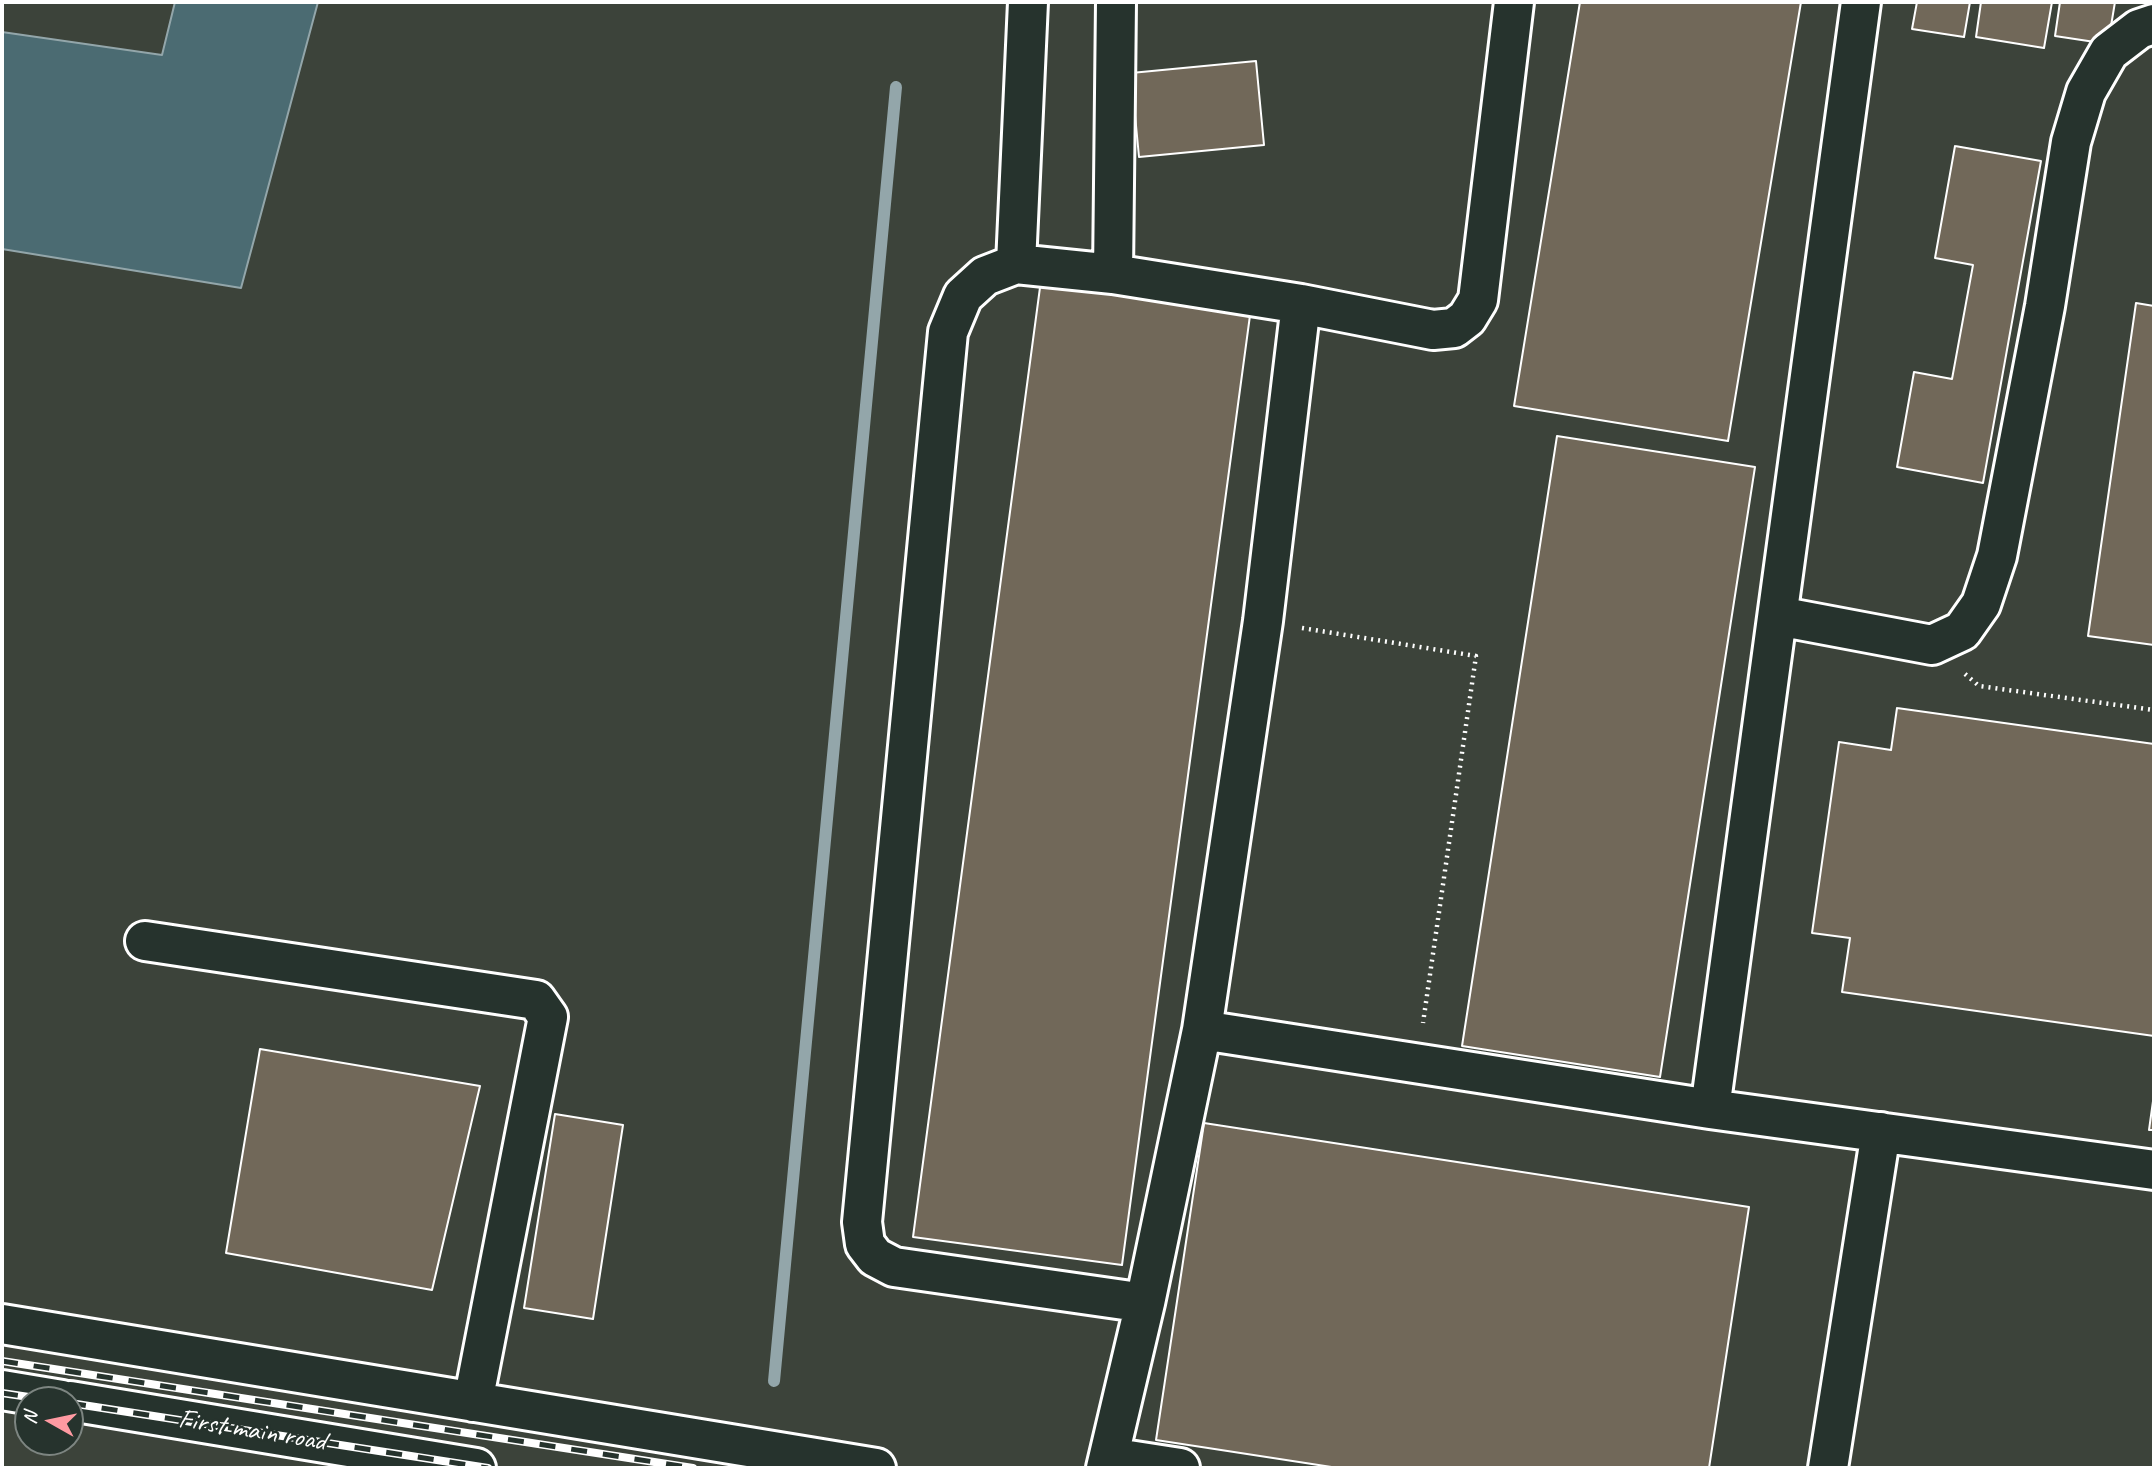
<!DOCTYPE html>
<style>
body{margin:0}
#map{position:relative;width:2156px;height:1470px;overflow:hidden;background:#26332d;font-family:Caveat,sans-serif}
canvas{display:block}
.frame{position:absolute;inset:0;border:4px solid #fff;pointer-events:none}
.north{position:absolute;left:14px;top:1386px;width:70px;height:70px;box-sizing:border-box;background:#26332d;border:2px solid #7d8581;border-radius:50%;rotate:279deg;font-size:19px;font-weight:700;line-height:28px;text-align:center;color:#fff}
.north::after{content:'';display:block;margin:auto;width:24px;height:32px;background:#ff9aa2;clip-path:polygon(50% 0,100% 100%,50% 72%,0 100%)}
</style>
<div id="map">
<canvas width="2156" height="1470"></canvas>
<div class="frame"></div>
<div class="north">N</div>
</div>
<script>
const ctx = document.querySelector('canvas').getContext('2d');
ctx.lineJoin = 'round';
function paint(path, color) { ctx.fillStyle = color; ctx.fill(path, 'evenodd'); }
const toPath = rows => new Path2D(rows.map(r => 'M' + r).join(''));
function stroke(path, color, width, dash) { ctx.strokeStyle = color; ctx.lineWidth = width; ctx.lineCap = dash ? 'butt' : 'round'; ctx.setLineDash(dash || []); ctx.stroke(path); }
function drawText(font, color, halo, rows, align = 'center') {
  ctx.font = font + ' Caveat,sans-serif'; ctx.lineWidth = 5; ctx.setLineDash([]); ctx.textBaseline = 'middle'; ctx.strokeStyle = halo; ctx.fillStyle = color; for (const [text, x, y, turn = 0] of rows) {
    ctx.save(); ctx.translate(x, y); ctx.rotate((+turn || 0) * Math.PI / 180); ctx.textAlign = isNaN(turn) ? turn : align; if (halo) ctx.strokeText(text, 0, 0); ctx.fillText(text, 0, 0); ctx.restore();
  }
}
paint(toPath([
 [2,2,2154,2,2154,1468,2,1468],
 [28,1400,70,1400,70,1442,28,1442]
]), '#3c433a');
const water = toPath([
 [175,2,318,2,241,288,2,249,2,32,162,55,175,2]
]);
paint(water, '#4b6b72');
stroke(water, '#93a6aa', 2);
stroke(toPath([
 [774,1381,896,87]
]), '#93a6aa', 12);
const building = toPath([
 [1580,2,1801,2,1728,441,1514,406,1580,2],
 [1917,2,1970,2,1964,37,1912,29,1917,2],
 [1981,2,2052,2,2044,48,1976,37,1981,2],
 [2060,2,2115,2,2108,44,2055,36,2060,2],
 [1256,61,1264,145,1139,157,1131,73,1256,61],
 [1955,146,2041,161,1983,483,1897,467,1914,372,1952,379,1973,265,1935,258,1955,146],
 [1041,280,1251,308,1122,1265,913,1237,1041,280],
 [2136,303,2154,306,2154,645,2088,636,2136,303],
 [1557,436,1755,467,1660,1077,1462,1046,1557,436],
 [1897,708,2154,744,2154,1036,1842,992,1850,938,1812,933,1839,742,1891,750,1897,708],
 [260,1049,480,1086,432,1290,226,1253,260,1049],
 [2154,1094,2154,1130,2149,1130,2154,1094],
 [555,1114,623,1125,593,1319,524,1308,555,1114],
 [1204,1123,1749,1207,1709,1468,1338,1468,1156,1440,1204,1123]
]);
paint(building, '#716859');
stroke(building, '#fff', 2);
const minor = toPath([
 [1016,264,1028,2],
 [1113,274,1116,2],
 [1778,616,1932,645,1962,631,1981,604,1997,556,2045,306,2071,142,2086,92,2109,52,2139,29,2154,24],
 [145,941,536,1000,548,1017,473,1402],
 [1202,1030,1710,1109,2154,1170],
 [1710,1109,1861,2],
 [1145,1303,894,1267,875,1257,865,1244,862,1222,948,332,963,296,985,276,1016,264,1113,274,1301,304,1433,330,1454,328,1467,318,1478,300,1514,2],
 [2,1324,876,1468],
 [2,1390,62,1400],
 [70,1401,476,1468],
 [1109,1457,1180,1468],
 [1106,1468,1145,1303,1202,1030,1263,621,1301,304],
 [1828,1468,1881,1132]
]);
stroke(minor, '#fff', 44);
stroke(toPath([
 [1302,628,1476,656,1423,1023],
 [1965,674,1979,686,2154,710]
]), '#fff', 4.5, [2, 5]);
stroke(minor, '#26332d', 38);
const rail = toPath([
 [2,1361,693,1468],
 [2,1393,49,1400],
 [70,1403,488,1468]
]);
stroke(rail, '#fff', 8);
stroke(rail, '#26332d', 5, [16]);
drawText('28px', '#fff', '#26332d', [
 ["First main road",252,1431,9]
]);
</script>
